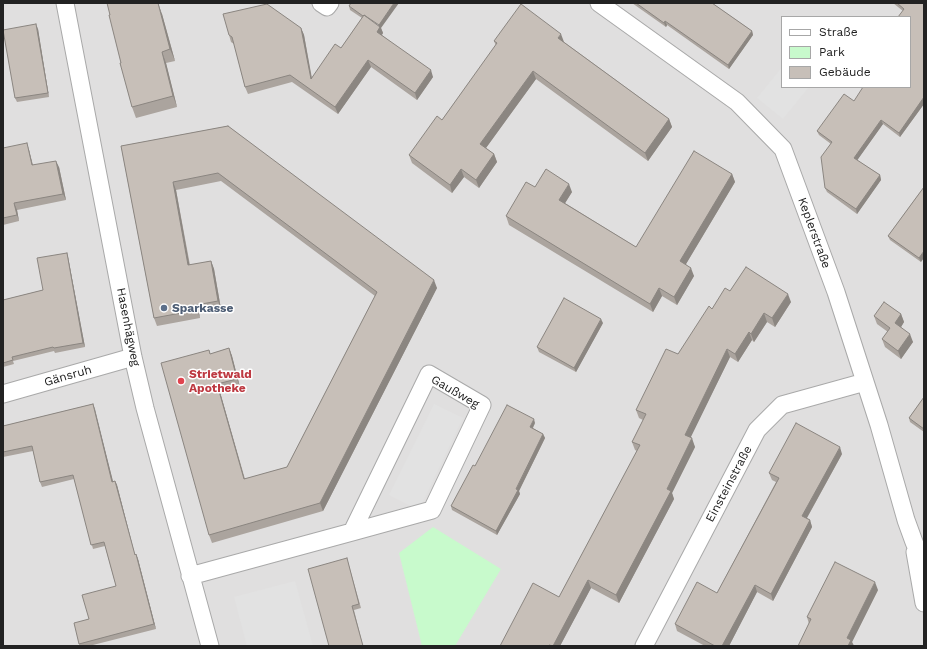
<!DOCTYPE html>
<meta charset="utf-8">
<style>
body{margin:0}
#map{position:relative;width:927px;height:649px;overflow:hidden;background:#f2efe9;font-family:"Work Sans",sans-serif}
canvas{display:block}
.frame{position:absolute;inset:0;border:4px solid #222;pointer-events:none}
.legend{position:absolute;left:781px;top:16px;width:130px;height:72px;box-sizing:border-box;background:#fff;border:1px solid #a7a7a7;margin:0;padding:5px 7px;list-style:none;font-size:12px;color:#222}
.legend li{display:flex;align-items:center;gap:8px;height:20px}
.legend b{width:20px;border:1px solid #a7a7a7}
</style>
<div id="map">
<canvas width="927" height="649"></canvas>
<div class="frame"></div>
<ul class="legend">
<li><b style="height:5px;background:#fff"></b>Straße</li>
<li><b style="height:11px;background:#c8facc"></b>Park</li>
<li><b style="height:11px;background:#c7bfb8"></b>Gebäude</li>
</ul>
</div>
<script>
const ctx = document.querySelector('canvas').getContext('2d');
ctx.lineJoin = 'round';
function paint(path, color) { ctx.fillStyle = color; ctx.fill(path, 'evenodd'); }
const toPath = rows => new Path2D(rows.map(r => 'M' + r).join(''));
function stroke(path, color, width, dash) { ctx.strokeStyle = color; ctx.lineWidth = width; ctx.lineCap = dash ? 'butt' : 'round'; ctx.setLineDash(dash || []); ctx.stroke(path); }
function drawText(font, color, halo, rows, align = 'center') {
  ctx.font = font + ' "Work Sans",sans-serif'; ctx.lineWidth = 3; ctx.setLineDash([]); ctx.textBaseline = 'middle'; ctx.strokeStyle = halo; ctx.fillStyle = color; for (const [text, x, y, turn = 0] of rows) {
    ctx.save(); ctx.translate(x, y); ctx.rotate((+turn || 0) * Math.PI / 180); ctx.textAlign = isNaN(turn) ? turn : align; if (halo) ctx.strokeText(text, 0, 0); ctx.fillText(text, 0, 0); ctx.restore();
  }
}
paint(toPath([
 [3,3,924,3,924,646,3,646],
 [782,17,910,17,910,87,782,87]
]), '#e0dfdf');
paint(toPath([
 [433,527,501,569,455,646,422,646,399,553]
]), '#c8facc');
paint(toPath([
 [782,67,782,87,809,87,783,119,757,98],
 [434,404,463,418,419,510,389,495],
 [295,581,313,646,247,646,234,597]
]), '#e2e2e2');
const minor = toPath([
 [65,3,133,357,145,408,210,646],
 [321,3,327,7,330,3],
 [599,3,737,102,783,149,836,292,879,425,906,520,914,542,924,565],
 [3,394,133,357],
 [915,552,924,603],
 [190,576,352,532,432,510,482,405,429,374,352,532],
 [644,646,757,430,782,405,865,382]
]);
stroke(minor, '#a9a9a9', 19);
stroke(minor, '#fff', 17);
paint(toPath([
 [632,3,712,3,752,31,753,35,729,69,667,25,666,27],
 [893,3,924,3,924,104,900,137,883,124,857,160,880,175,881,180,857,214,827,192,825,188,831,144,819,135,817,131,854,101,910,87,903,11],
 [349,6,381,28,383,33,382,35,433,77,417,100,371,67,338,114,292,82,248,94,245,87,234,44,231,42,229,35,301,28,304,35,312,78,341,48,362,18,350,10],
 [162,14,175,61,166,63,177,107,136,118,132,107,110,15],
 [38,29,49,97,17,102,15,98],
 [494,41,564,42,669,119,672,127,648,161,536,79,486,148,494,154,497,162,479,188,464,177,452,193,412,163,409,155,442,120,496,46],
 [228,126,437,288,323,511,212,543,209,535,209,350,210,354,229,348,232,356,240,387,220,392,245,479,287,467,375,296,221,181,176,190,190,265,211,261,214,269,221,309,199,313,200,318,157,326,154,318,121,146],
 [3,148,29,150,33,165,59,167,66,200,17,210,19,221,3,225],
 [732,174,735,182,686,264,694,276,677,305,662,296,653,312,509,225,506,216,535,187,572,192,565,203,636,247],
 [924,187,921,262,890,240,888,236],
 [67,253,68,257,85,347,55,353,54,351,13,361,14,364,3,367,3,300,43,290],
 [730,291,791,302,775,327,767,322,754,342,752,340,738,362,730,357,690,437,695,447,672,493,674,499,619,603,591,588,560,646,500,646,559,597,637,451,635,450,632,442,643,420,639,418,636,410,712,309],
 [901,314,904,322,901,327,913,342,901,359,885,347,882,339,888,332,877,324,874,316],
 [603,323,576,372,539,352,537,347],
 [924,397,924,432,910,422,909,418],
 [93,404,113,481,115,481,117,485,135,555,136,554,138,559,156,629,89,646,80,646,79,644,89,619,116,586,105,546,93,549,74,479,42,487,40,482,33,451,3,457,3,426],
 [535,423,533,428,543,434,545,438,519,491,520,494,497,535,452,510,451,506,475,466],
 [842,454,807,518,810,520,812,527,773,601,757,592,729,646,705,646,677,631,675,624,717,593,776,482,772,480,769,473],
 [348,562,361,608,354,610,363,646,329,646],
 [878,590,852,642,854,646,809,624,807,617]
]), '#aba49e');
paint(toPath([
 [158,3,162,14,175,61,170,49],
 [394,3,399,3,381,28,383,33,379,39,377,32,378,26],
 [665,21,667,25,666,27,664,23],
 [36,24,38,29,49,97,48,93],
 [301,28,304,35,313,86,311,79],
 [752,31,753,35,729,69,728,65],
 [561,34,564,42,561,46,558,38],
 [162,52,166,63,177,107,173,96],
 [368,60,371,67,338,114,335,107],
 [431,70,433,77,417,100,415,93],
 [533,71,536,79,483,152,480,144],
 [924,97,924,104,900,137,899,133],
 [669,119,672,127,648,161,645,153],
 [881,120,883,124,856,162,854,158],
 [27,143,29,150,34,171,32,165],
 [494,154,497,162,479,188,476,180],
 [56,161,59,167,66,200,63,194],
 [461,169,464,177,452,193,450,185],
 [732,174,735,182,683,269,680,261],
 [880,175,881,180,857,214,856,209],
 [173,182,176,190,191,274,188,265],
 [569,184,572,192,562,208,559,200],
 [14,203,17,210,19,221,17,215],
 [924,251,924,258,921,262,919,258],
 [67,253,68,257,85,347,83,343],
 [211,261,214,269,221,309,218,301],
 [691,268,694,276,677,305,674,297],
 [434,280,437,288,323,511,320,503],
 [659,288,662,296,653,312,650,304],
 [788,294,791,302,775,327,772,318],
 [196,305,199,313,200,318,197,310],
 [764,313,767,322,754,342,751,334],
 [901,314,904,322,898,332,895,323],
 [601,319,603,323,576,372,574,368],
 [749,332,752,340,738,362,735,354],
 [910,334,913,342,901,359,898,351],
 [229,348,232,356,240,387,237,379],
 [727,349,730,357,688,443,685,435],
 [217,384,220,392,247,488,244,479],
 [93,404,95,409,114,486,112,482],
 [534,419,535,423,531,431,530,427],
 [543,434,545,438,519,491,520,494,497,535,496,531],
 [692,438,695,447,672,493,674,499,619,603,616,595,667,489],
 [840,447,842,454,804,523,802,516],
 [115,481,117,485,136,559,135,555],
 [810,520,812,527,773,601,771,594],
 [136,554,138,559,156,629,154,624],
 [588,580,591,588,560,646,553,646],
 [875,582,878,590,852,642,854,646,848,646,847,638],
 [755,585,757,592,729,646,722,646]
]), '#8b8681');
const building = toPath([
 [107,3,158,3,170,49,162,52,173,96,132,107,120,63,121,63,109,15,110,15,107,3],
 [351,3,394,3,379,25,364,15,363,16,349,6,351,3],
 [636,3,712,3,752,31,728,65,665,21,664,23,636,3],
 [897,3,924,3,924,97,899,133,881,120,854,158,880,175,856,209,825,188,821,157,832,142,817,131,844,94,854,101,863,87,910,87,910,17,898,17,904,9,897,3],
 [267,4,301,28,311,79,335,44,341,48,364,15,380,27,377,32,431,70,415,93,368,60,335,107,290,75,245,87,232,37,229,35,223,14,267,4],
 [521,4,561,34,558,38,669,119,645,153,533,71,480,144,494,154,476,180,461,169,450,185,409,155,437,116,442,120,497,43,494,41,521,4],
 [36,24,48,93,15,98,3,30,36,24],
 [228,126,434,280,320,503,209,535,161,363,209,350,210,354,229,348,237,379,217,384,244,479,287,467,377,292,218,173,173,182,188,265,211,261,218,301,196,305,197,310,154,318,121,146,228,126],
 [27,143,32,165,56,161,63,194,14,203,17,215,3,218,3,148,27,143],
 [694,151,732,174,680,261,691,268,674,297,659,288,650,304,506,216,526,182,535,187,546,169,569,184,559,200,636,247,694,151],
 [924,187,924,251,919,258,888,236,924,187],
 [67,253,83,343,54,348,53,347,12,357,13,360,3,363,3,300,43,290,37,258,67,253],
 [746,267,788,294,772,318,764,313,751,334,749,332,735,354,727,349,685,435,692,438,667,489,671,491,616,595,588,580,553,646,549,645,549,646,500,646,533,583,559,597,640,445,632,442,646,414,636,410,666,349,678,354,709,306,712,309,725,288,730,291,746,267],
 [564,298,601,319,574,368,537,347,564,298],
 [884,302,901,314,895,323,910,334,898,351,882,339,890,328,874,316,884,302],
 [924,397,924,429,909,418,924,397],
 [93,404,112,482,115,481,135,555,136,554,154,624,79,644,74,623,89,619,82,595,116,586,104,542,91,545,73,475,40,482,32,446,3,452,3,426,93,404],
 [507,405,534,419,530,427,543,434,516,489,518,490,496,531,451,506,473,465,475,466,507,405],
 [796,423,840,447,802,516,810,520,771,594,755,585,722,646,715,646,675,624,697,582,717,593,779,478,769,473,796,423],
 [347,558,359,604,352,606,363,646,329,646,308,569,347,558],
 [835,562,875,582,847,638,851,640,848,646,798,646,811,619,807,617,835,562]
]);
paint(building, '#c7bfb8');
stroke(building, '#8b8681', 1);
for (const [x, y, r, color] of [
 [164,308,4,"#5c6f8a"],
 [181,381,4,"#e0444e"]
]) { const dot = new Path2D(); dot.arc(x, y, r, 0, 2 * Math.PI); ctx.fillStyle = color; ctx.fill(dot); stroke(dot, '#fff', 1.5); }
drawText('12px', '#222', '#fff', [
 ["Keplerstraße",814,233,70],
 ["Hasenhägweg",128,327,79],
 ["Gänsruh",68,376,-16],
 ["Gaußweg",455,392,30],
 ["Einsteinstraße",729,484,-62]
]);
drawText('bold 12px', '#4e5e75', '#fff', [
 ["Sparkasse",172,308]
], 'left');
drawText('bold 12px', '#be3a42', '#fff', [
 ["Strietwald",189,374],
 ["Apotheke",189,388]
], 'left');
</script>
